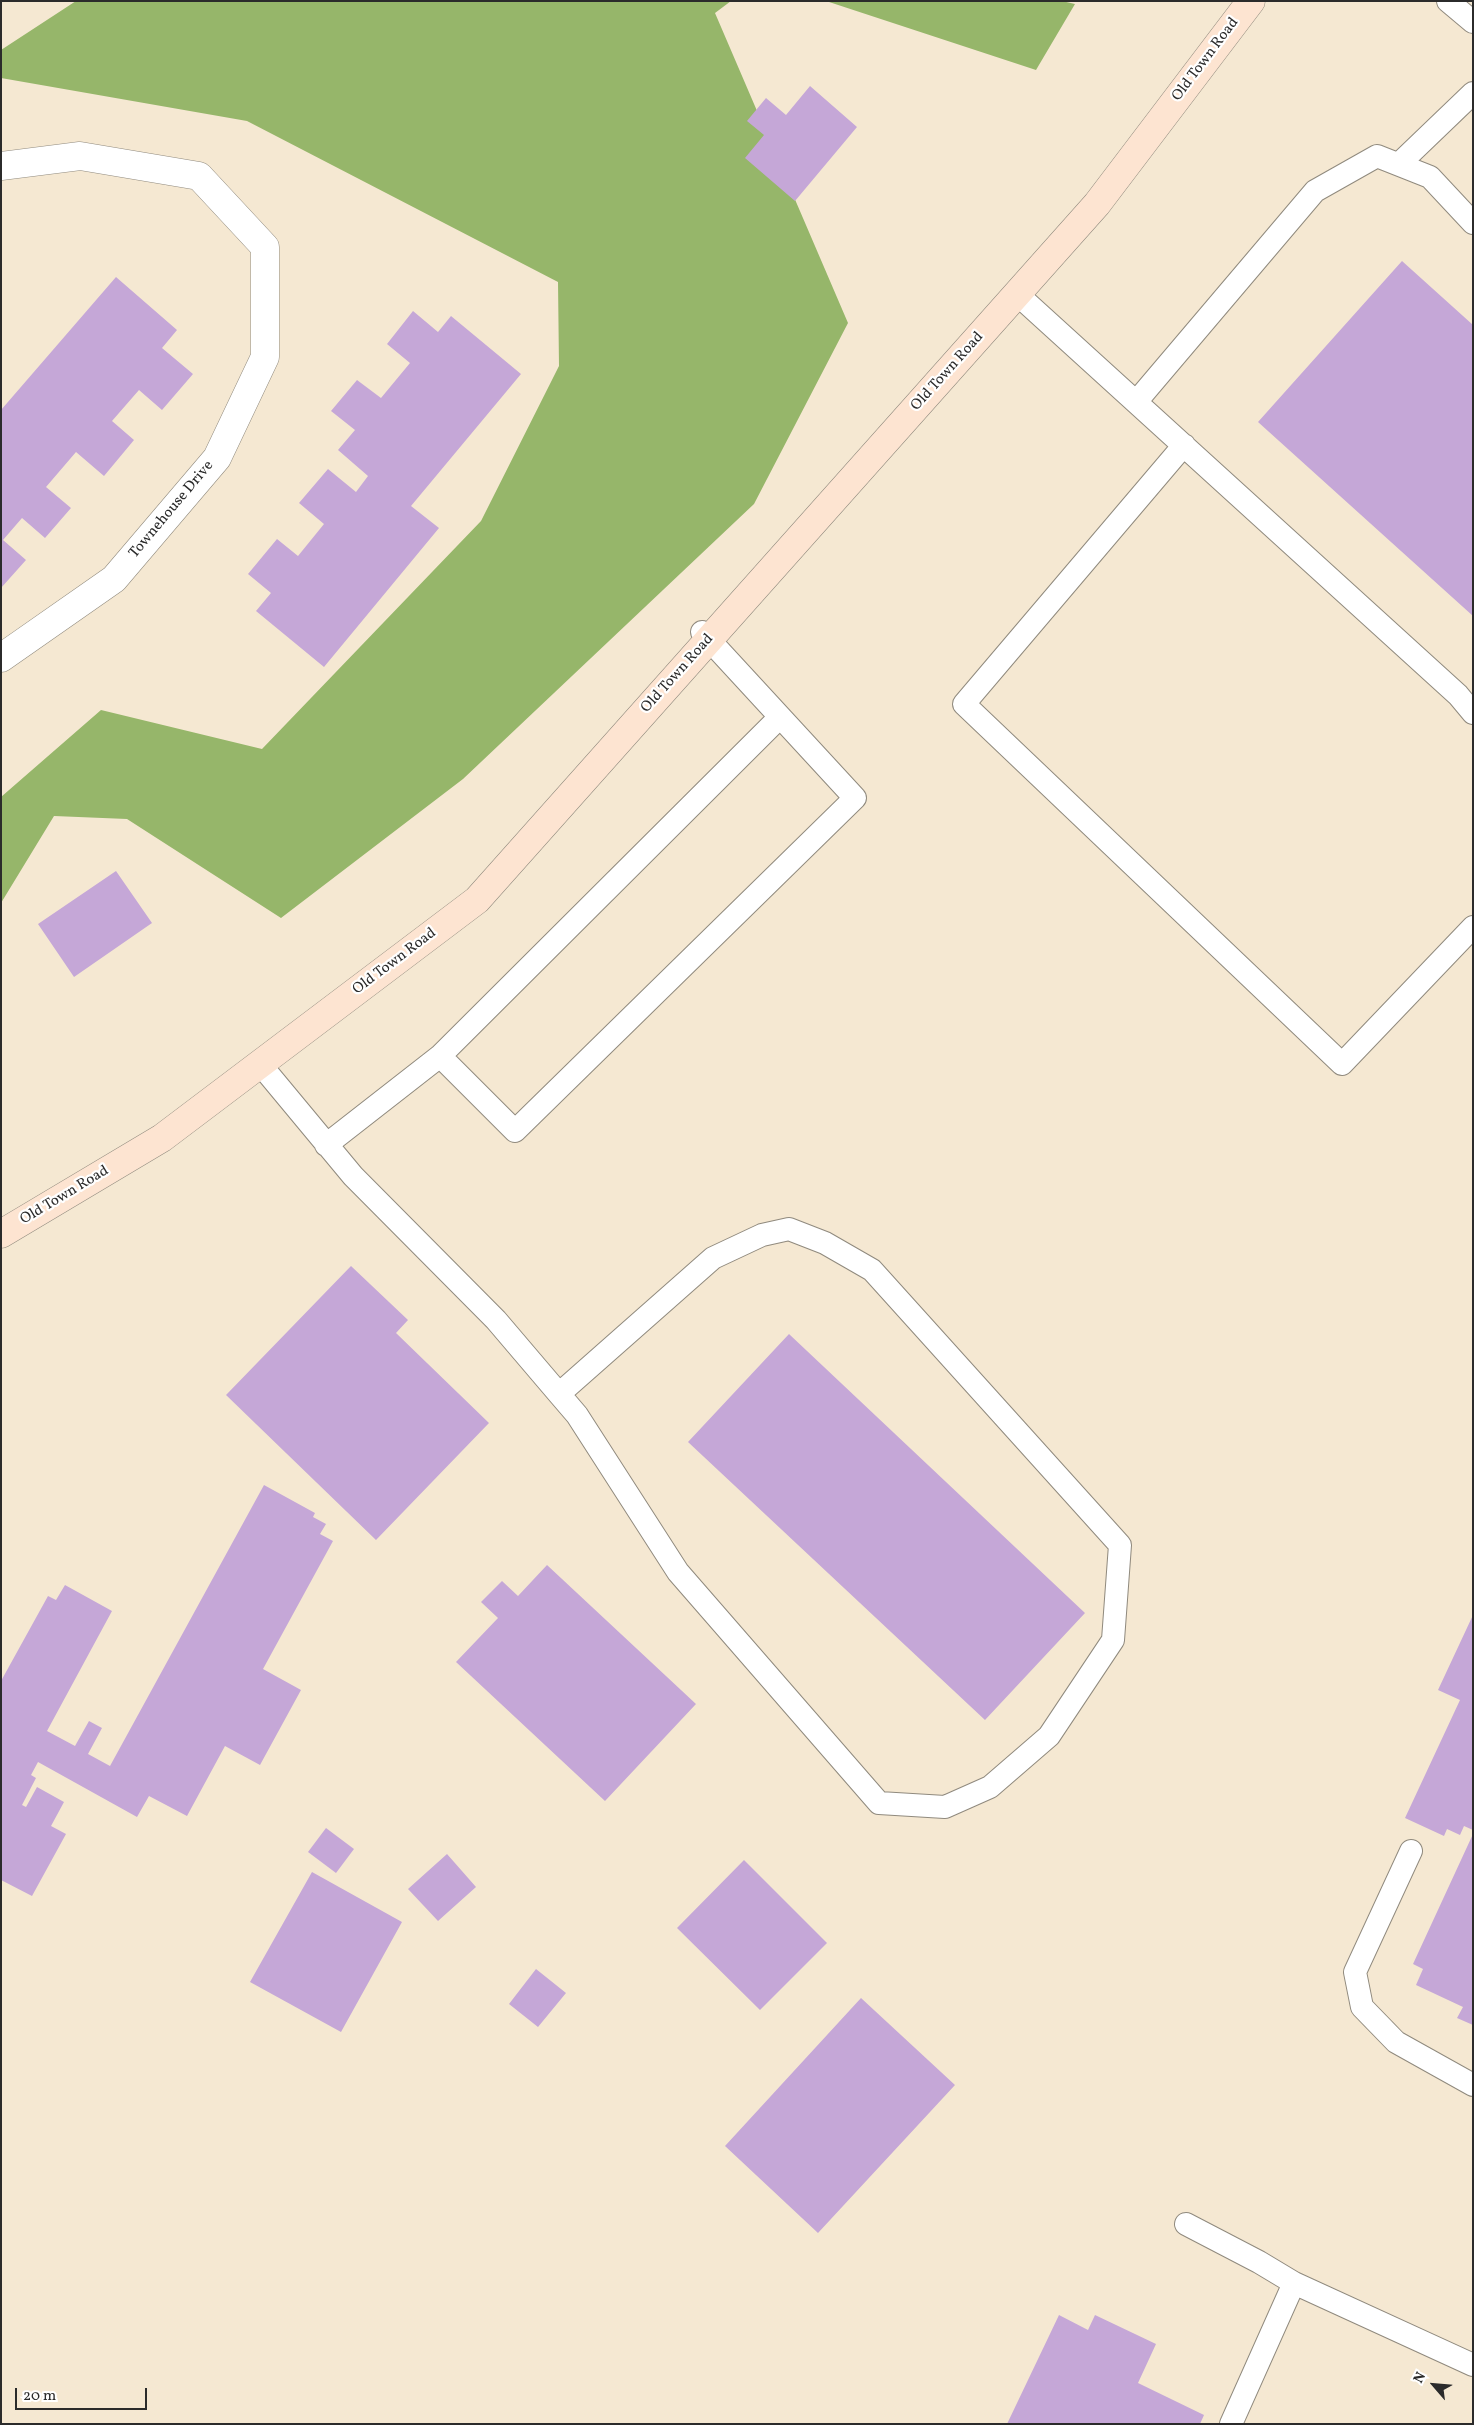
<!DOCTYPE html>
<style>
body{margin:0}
#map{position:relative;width:1474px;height:2425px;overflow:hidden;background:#f5e8d2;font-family:Vollkorn,serif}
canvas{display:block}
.frame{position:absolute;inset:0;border:2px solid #2b2b2b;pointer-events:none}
.north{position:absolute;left:1409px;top:2360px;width:50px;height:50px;-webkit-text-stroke:4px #fff;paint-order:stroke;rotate:297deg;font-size:14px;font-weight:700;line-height:20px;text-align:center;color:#2b2b2b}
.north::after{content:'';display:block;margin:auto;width:18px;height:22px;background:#2b2b2b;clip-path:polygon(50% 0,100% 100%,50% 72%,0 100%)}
.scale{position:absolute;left:15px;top:2388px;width:132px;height:22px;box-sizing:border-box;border:2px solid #2b2b2b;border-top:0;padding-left:6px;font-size:15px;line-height:18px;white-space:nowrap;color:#2b2b2b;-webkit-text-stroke:4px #fff;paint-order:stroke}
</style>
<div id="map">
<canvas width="1474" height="2425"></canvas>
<div class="frame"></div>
<div class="north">N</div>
<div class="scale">20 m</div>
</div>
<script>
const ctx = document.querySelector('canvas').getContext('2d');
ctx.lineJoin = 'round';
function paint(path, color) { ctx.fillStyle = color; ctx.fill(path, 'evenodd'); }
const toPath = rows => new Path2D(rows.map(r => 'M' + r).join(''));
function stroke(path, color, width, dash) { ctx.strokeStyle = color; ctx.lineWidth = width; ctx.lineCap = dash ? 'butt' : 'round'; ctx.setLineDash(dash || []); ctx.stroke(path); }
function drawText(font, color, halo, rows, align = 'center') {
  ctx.font = font + ' Vollkorn,serif'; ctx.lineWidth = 4.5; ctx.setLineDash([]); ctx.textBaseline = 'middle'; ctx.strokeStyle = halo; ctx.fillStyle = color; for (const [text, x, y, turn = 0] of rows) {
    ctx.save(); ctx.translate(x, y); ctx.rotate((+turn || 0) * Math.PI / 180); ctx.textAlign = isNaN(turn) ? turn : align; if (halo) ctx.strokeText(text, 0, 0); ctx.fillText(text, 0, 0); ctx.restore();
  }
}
paint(toPath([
 [76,1,731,1,715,13,848,323,754,504,463,779,281,918,127,819,54,816,1,903,1,797,101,710,262,749,481,521,559,366,558,282,247,121,1,78,1,50],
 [826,1,1062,1,1075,4,1036,70]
]), '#96b66a');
paint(toPath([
 [810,86,857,127,795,201,745,158,764,135,747,121,766,98,786,115],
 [1402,261,1473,325,1473,616,1258,422],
 [116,277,177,330,162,348,193,374,162,410,139,390,112,421,134,440,104,476,76,452,46,487,71,508,45,538,22,518,3,540,26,560,1,588,1,410],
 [413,311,438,332,451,316,521,374,411,506,439,528,324,667,256,611,271,593,248,574,277,539,298,556,324,524,299,503,328,469,356,492,368,476,338,450,355,430,331,411,357,380,381,398,410,363,387,344],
 [116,871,152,923,74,977,38,924],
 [351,1266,408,1320,396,1333,489,1423,376,1540,226,1395],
 [789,1334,1085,1613,985,1720,688,1442],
 [264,1485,315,1513,313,1517,326,1524,320,1534,333,1541,263,1669,301,1690,260,1765,225,1746,187,1816,149,1796,137,1817,38,1762,31,1775,36,1778,22,1805,26,1807,37,1787,64,1802,51,1826,66,1834,32,1896,1,1880,1,1681,48,1596,56,1600,65,1585,112,1611,47,1731,75,1746,89,1721,102,1728,88,1754,110,1766],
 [547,1565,696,1704,605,1801,456,1662,498,1618,481,1602,502,1581,518,1596],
 [1473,1615,1473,1830,1464,1826,1460,1835,1447,1829,1444,1836,1405,1818,1460,1700,1438,1690],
 [326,1828,354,1849,336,1873,308,1852],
 [1473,1834,1473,2025,1457,2018,1463,2007,1416,1985,1423,1969,1413,1964],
 [447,1854,476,1887,438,1921,408,1889],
 [744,1860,827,1943,760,2010,677,1928],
 [312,1872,402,1922,341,2032,250,1982],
 [536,1969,566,1993,538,2027,509,2004],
 [861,1998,955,2085,818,2233,725,2146],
 [1059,2315,1088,2330,1095,2315,1156,2344,1138,2383,1204,2415,1200,2424,1007,2424]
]), '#c5a7d7');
const service = toPath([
 [1448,1,1473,22],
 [1399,164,1473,93],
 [1017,294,1458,695,1473,713],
 [1136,402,1315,191,1377,156,1430,177,1473,223],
 [1184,445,964,704,1342,1064,1473,927],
 [440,1056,780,717],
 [260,1064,353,1176,496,1320,559,1394,577,1415,678,1572,879,1803,945,1807,990,1787,1049,1736,1113,1640,1120,1545,872,1270,825,1243,789,1229,762,1235,713,1258,559,1394],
 [326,1145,440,1056,515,1131,855,798,702,632],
 [1411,1851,1355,1972,1362,2007,1396,2042,1473,2085],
 [1186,2224,1259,2262,1294,2283,1473,2365],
 [1231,2424,1294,2283]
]);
const minor = toPath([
 [1,166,80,156,199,176,265,247,265,357,217,458,114,579,1,658]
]);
const secondary = toPath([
 [1,1234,162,1138,477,900,1097,204,1251,1]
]);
stroke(service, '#908a7e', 24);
stroke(minor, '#908a7e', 29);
stroke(secondary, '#908a7e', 29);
stroke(service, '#fff', 22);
stroke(minor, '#fff', 28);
stroke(secondary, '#fde4d1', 28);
drawText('15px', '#2b2b2b', '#fff', [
 ["Old Town Road",1206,60,-53],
 ["Old Town Road",948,372,-48],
 ["Townehouse Drive",172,510,-50],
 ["Old Town Road",678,674,-48],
 ["Old Town Road",395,962,-37],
 ["Old Town Road",65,1196,-31]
]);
</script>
